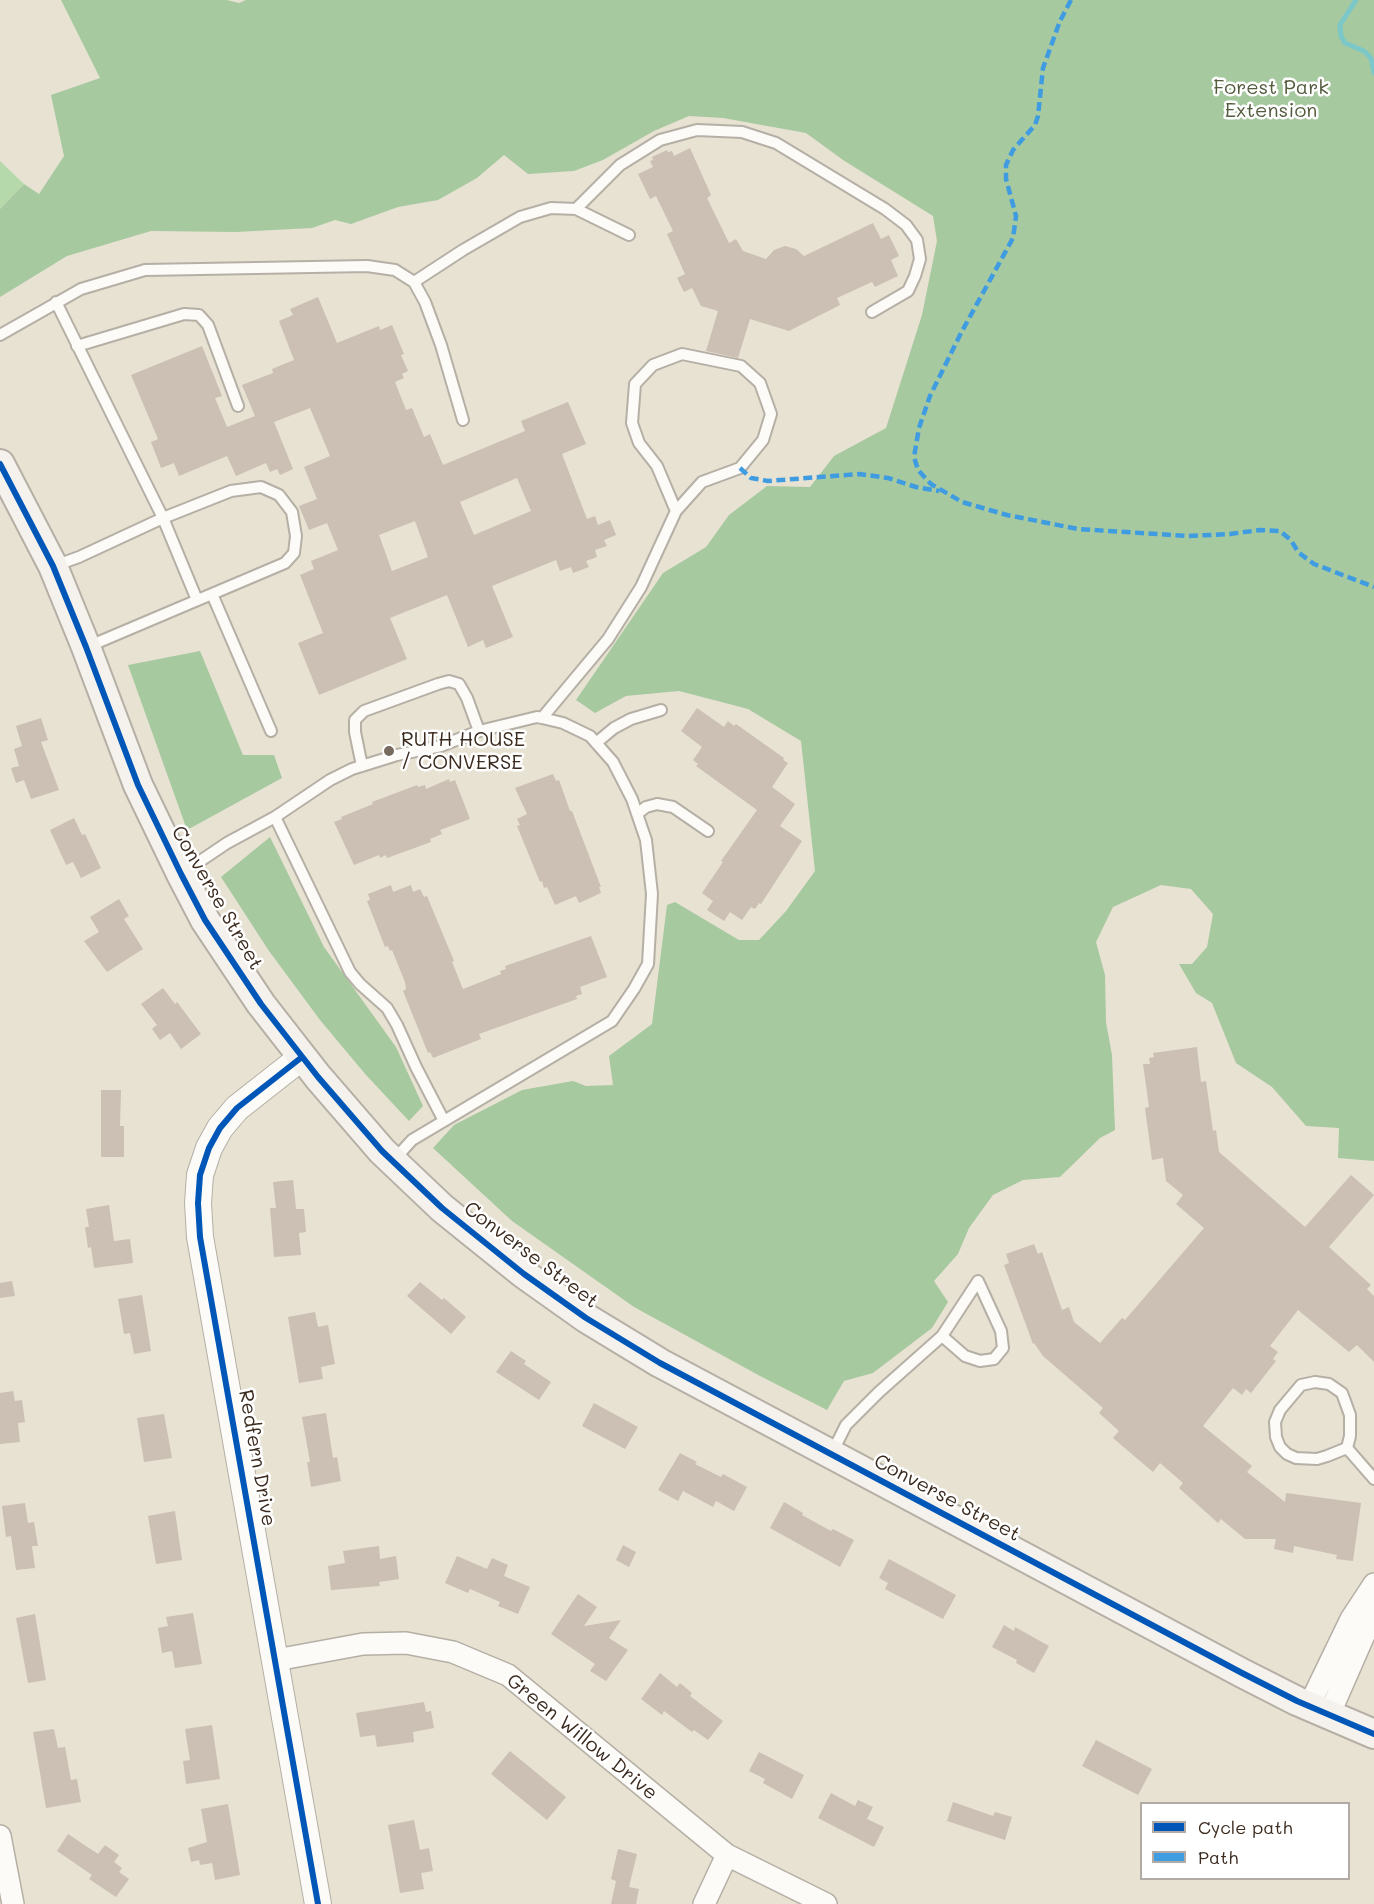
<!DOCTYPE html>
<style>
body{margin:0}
#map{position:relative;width:1374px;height:1904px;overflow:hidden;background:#e8e2d3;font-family:Mali,sans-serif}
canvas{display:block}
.legend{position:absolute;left:1140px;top:1802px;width:210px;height:78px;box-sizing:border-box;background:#fff;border:2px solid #b1aaa5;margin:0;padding:8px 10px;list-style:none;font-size:18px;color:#3b2a1e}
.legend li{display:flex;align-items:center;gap:12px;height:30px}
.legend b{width:30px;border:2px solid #b1aaa5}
</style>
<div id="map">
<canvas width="1374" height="1904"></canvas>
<ul class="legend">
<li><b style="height:8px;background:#0057b8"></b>Cycle path</li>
<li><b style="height:8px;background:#3f9ce0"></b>Path</li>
</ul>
</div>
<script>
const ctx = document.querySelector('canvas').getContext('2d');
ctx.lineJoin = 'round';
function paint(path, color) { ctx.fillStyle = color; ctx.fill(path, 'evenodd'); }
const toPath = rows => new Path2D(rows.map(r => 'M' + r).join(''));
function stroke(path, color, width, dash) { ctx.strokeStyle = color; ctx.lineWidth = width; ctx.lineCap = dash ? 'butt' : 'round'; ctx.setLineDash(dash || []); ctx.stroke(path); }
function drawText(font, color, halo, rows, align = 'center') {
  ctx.font = font + ' Mali,sans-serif'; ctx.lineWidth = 5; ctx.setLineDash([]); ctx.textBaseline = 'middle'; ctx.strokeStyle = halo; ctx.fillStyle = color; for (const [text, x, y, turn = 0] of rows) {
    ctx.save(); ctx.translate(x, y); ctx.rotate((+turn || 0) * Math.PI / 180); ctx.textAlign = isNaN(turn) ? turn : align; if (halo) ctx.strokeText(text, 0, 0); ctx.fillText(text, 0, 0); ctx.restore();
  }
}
paint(toPath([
 [0,161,24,184,0,209]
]), '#b6d9ab');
paint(toPath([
 [61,0,227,0,239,3,246,0,1374,0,1374,1161,1338,1158,1339,1128,1306,1126,1272,1087,1236,1063,1212,1003,1196,993,1179,964,1192,964,1207,947,1213,914,1191,889,1161,885,1113,907,1096,942,1105,975,1106,1022,1112,1055,1115,1130,1100,1138,1060,1177,1023,1180,993,1195,969,1228,958,1254,934,1281,948,1302,932,1328,873,1373,844,1381,827,1410,760,1376,634,1307,512,1221,433,1148,454,1125,522,1090,573,1081,586,1086,613,1085,609,1056,652,1024,667,905,675,902,739,940,759,940,786,911,815,871,801,741,748,709,679,691,626,696,595,713,576,700,663,573,706,547,729,515,767,486,810,487,834,456,886,428,922,315,937,241,933,216,843,160,806,133,723,118,689,116,654,131,603,160,574,171,528,174,504,155,477,178,438,200,398,207,351,224,335,220,312,228,236,232,151,231,67,256,0,297,0,209,24,184,39,194,64,156,51,95,100,78],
 [200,651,243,755,274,755,282,778,187,830,128,665],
 [270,837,324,947,396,1047,423,1106,409,1121,366,1075,320,1020,269,951,221,877]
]), '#a7c9a0');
stroke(toPath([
 [1356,0,1340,25,1341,36,1345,43,1364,51,1371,58,1374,73]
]), '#7cc7c8', 5);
paint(toPath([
 [690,148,711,195,707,198,729,243,736,239,743,251,766,259,774,250,785,246,796,249,804,256,873,223,881,239,889,235,899,256,891,260,898,276,875,287,872,282,837,298,840,305,789,331,750,319,738,358,706,351,718,311,701,306,692,288,684,292,677,278,685,274,667,234,673,231,656,196,650,199,638,174,653,167,650,161,653,160,652,157,667,150,668,152,672,151,674,156],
 [318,297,337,343,379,326,380,330,392,325,404,354,401,355,408,371,402,374,404,378,395,382,406,410,412,408,424,437,430,434,443,465,525,431,521,421,568,402,586,444,562,454,587,519,595,516,598,525,610,520,616,535,604,540,607,546,595,550,597,557,586,561,589,567,573,573,571,567,560,571,556,560,492,586,513,637,486,648,483,640,468,647,447,595,390,618,407,659,319,695,298,643,323,633,300,575,314,569,311,561,338,550,327,523,309,530,299,506,317,499,304,467,330,456,310,408,274,422,293,469,280,475,277,469,270,472,266,463,236,476,227,456,179,476,174,463,161,468,151,442,158,439,131,375,202,346,222,396,215,398,227,427,255,416,242,385,273,373,272,369,294,360,279,321,293,315,290,309],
 [517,478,531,511,474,535,460,502],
 [415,521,428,557,392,571,379,535],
 [697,708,724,727,728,721,734,726,736,724,784,758,783,760,788,763,772,787,795,804,780,826,802,841,761,904,759,903,755,909,751,907,742,920,730,912,724,921,707,910,713,901,702,893,723,862,721,861,757,810,696,766,698,764,693,760,702,747,681,731],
 [41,718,48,740,41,742,59,790,31,799,24,780,16,783,11,768,19,766,14,749,22,746,16,726],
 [553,774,556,781,559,780,570,811,572,811,601,887,599,887,601,893,579,903,576,896,555,905,547,887,544,888,542,881,540,882,517,826,520,825,517,819,527,814,515,788],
 [449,779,450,782,455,780,470,819,440,830,442,834,430,839,431,842,387,858,386,855,380,858,379,855,354,865,334,822,342,819,341,817,373,804,372,802,417,785,418,787,425,785,426,789],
 [74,818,82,835,85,834,101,868,81,878,73,862,66,865,50,830],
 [391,885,393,892,411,885,413,892,420,889,424,897,427,896,454,961,452,962,463,989,501,974,500,971,506,969,505,966,591,936,607,977,580,987,582,994,576,996,577,999,479,1034,481,1039,433,1058,430,1052,428,1053,403,991,406,989,405,982,392,950,390,951,388,946,385,947,367,901,370,900,368,894],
 [119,899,129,916,124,919,143,949,107,972,84,941,99,932,90,917],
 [163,988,175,1004,177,1002,201,1034,181,1049,170,1033,160,1040,152,1029,157,1025,141,1004],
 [1197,1047,1201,1082,1206,1081,1213,1131,1216,1130,1219,1152,1305,1227,1351,1175,1374,1195,1329,1247,1371,1285,1367,1289,1374,1296,1374,1362,1357,1345,1349,1352,1298,1310,1270,1346,1278,1352,1273,1359,1276,1361,1251,1393,1246,1389,1242,1395,1233,1388,1203,1426,1252,1466,1247,1472,1285,1502,1286,1493,1361,1503,1353,1561,1336,1559,1337,1555,1294,1546,1293,1553,1274,1549,1276,1539,1245,1539,1221,1519,1218,1523,1179,1488,1183,1483,1160,1463,1153,1472,1113,1438,1119,1431,1099,1413,1103,1408,1043,1356,1034,1343,1033,1344,1004,1265,1009,1263,1006,1254,1034,1244,1038,1254,1042,1252,1062,1310,1069,1307,1074,1322,1100,1343,1122,1318,1125,1320,1204,1228,1176,1204,1183,1195,1166,1181,1163,1158,1152,1160,1145,1108,1149,1107,1143,1064,1150,1064,1149,1058,1154,1057,1153,1053],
 [101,1090,121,1090,120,1126,124,1126,124,1157,101,1157],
 [293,1180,296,1209,304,1209,306,1232,299,1233,301,1255,274,1257,270,1208,276,1208,273,1182],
 [109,1205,114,1241,130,1239,133,1263,94,1268,91,1247,88,1248,85,1227,89,1227,86,1209],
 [12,1281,15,1296,0,1298,0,1283],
 [420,1282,442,1300,444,1298,466,1317,451,1334,407,1296],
 [142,1295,151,1351,134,1354,130,1333,124,1334,118,1299],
 [315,1312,318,1327,328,1325,335,1364,321,1367,323,1379,299,1383,288,1317],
 [511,1351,526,1361,524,1364,551,1382,539,1400,496,1372],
 [13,1391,15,1401,22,1400,25,1422,18,1423,20,1442,0,1444,0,1393],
 [594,1403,638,1427,625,1449,582,1426],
 [326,1413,333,1458,337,1457,341,1481,311,1487,307,1462,310,1462,302,1417],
 [164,1414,172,1458,144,1462,137,1418],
 [680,1453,697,1462,695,1464,721,1477,723,1474,747,1487,734,1511,716,1501,713,1507,683,1491,678,1501,658,1490],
 [784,1502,803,1513,802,1515,831,1531,833,1529,854,1540,840,1567,770,1528],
 [25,1503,28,1523,34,1522,38,1546,32,1546,35,1568,16,1570,11,1536,6,1537,2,1506],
 [175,1511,182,1560,156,1564,148,1516],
 [623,1545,636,1552,629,1567,616,1560],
 [379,1546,380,1559,396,1556,399,1579,379,1582,380,1586,331,1590,328,1566,345,1563,343,1551],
 [457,1556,487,1569,492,1558,508,1565,504,1576,530,1587,518,1614,498,1606,500,1602,470,1589,468,1593,445,1583],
 [889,1559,956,1595,943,1619,885,1589,888,1583,879,1578],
 [578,1594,597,1607,584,1626,621,1620,609,1638,628,1650,606,1681,590,1671,595,1664,551,1634],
 [193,1613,202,1664,175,1668,172,1651,162,1653,158,1628,168,1626,166,1617],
 [35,1614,46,1680,28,1683,16,1618],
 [1004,1625,1014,1631,1015,1627,1049,1646,1034,1673,1016,1663,1017,1660,992,1647],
 [660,1673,677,1687,680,1683,692,1693,690,1696,723,1721,708,1740,694,1730,692,1732,664,1711,662,1715,641,1699],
 [424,1702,426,1712,431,1711,434,1728,413,1732,414,1742,377,1747,375,1735,360,1737,356,1713],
 [212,1725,220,1779,186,1784,183,1761,190,1760,185,1729],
 [54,1729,58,1748,65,1747,71,1780,77,1779,81,1802,46,1808,33,1732],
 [1096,1740,1152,1769,1138,1795,1082,1766],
 [510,1751,566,1797,547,1820,491,1774],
 [759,1752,804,1775,792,1799,763,1783,765,1779,749,1771],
 [831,1793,855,1806,858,1800,873,1807,867,1819,884,1827,874,1847,818,1818],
 [953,1802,993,1816,995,1812,1012,1817,1005,1840,947,1821],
 [228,1804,240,1875,215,1880,212,1863,200,1865,199,1860,191,1862,188,1848,207,1842,201,1809],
 [414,1820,420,1850,429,1848,433,1871,421,1873,424,1889,400,1893,388,1825],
 [68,1834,98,1854,105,1845,119,1855,114,1862,122,1868,119,1872,129,1879,116,1897,89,1879,92,1875,57,1851],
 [618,1849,637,1854,629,1887,639,1889,636,1904,611,1904,616,1881,611,1879]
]), '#ccbfb3');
const service = toPath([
 [576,209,620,165,660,140,697,130,742,132,776,143,885,209,906,225,917,240,920,259,915,276,908,291,872,312],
 [414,282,463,250,520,217,551,208,576,209,629,235],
 [56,302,163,518,197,600],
 [0,335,81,289,145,270,367,266,395,270,414,282,425,302,441,345,463,420],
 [77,346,184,314,199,315,208,325,238,406],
 [54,566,79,557,163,518,231,491,261,487,279,495,292,512,296,536,294,553,285,563,87,647],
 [212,594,271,731],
 [596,743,614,728,631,719,661,710],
 [362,766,355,732,355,720,364,711,438,684,449,681,459,684,467,698,479,731],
 [637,814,646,807,657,804,673,807,708,831],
 [275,817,350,972,360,984,387,1008,397,1025,416,1067,444,1121],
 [181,874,227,843,275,817,330,780,352,769,397,755,441,746,479,731,537,717,542,718],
 [393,1161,412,1140,612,1021,634,989,648,964,652,894,646,840,632,799,613,762,590,736,563,723,542,718,608,639,641,587,676,511,702,482,740,468,763,440,771,414,760,383,741,366,682,354,653,365,635,384,632,423,639,443,657,466,676,511],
 [1315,1382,1329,1384,1342,1393,1350,1415,1350,1436,1347,1448,1327,1456,1317,1459,1296,1458,1287,1454,1280,1447,1276,1437,1275,1422,1280,1410,1301,1385,1315,1382],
 [1347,1448,1374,1479],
 [832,1453,846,1425,879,1392,942,1336,965,1356,980,1361,994,1359,1003,1348,1001,1331,978,1281,942,1336]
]);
const minor = toPath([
 [276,1660,363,1644,406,1643,453,1652,508,1675,727,1855,826,1904],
 [1309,1706,1351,1619,1374,1584],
 [1329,1715,1368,1626,1374,1600],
 [0,1836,13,1904],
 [704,1904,727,1855]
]);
const tertiary = toPath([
 [302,1057,237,1108,220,1128,209,1148,200,1175,198,1203,200,1237,318,1904]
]);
const secondary = toPath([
 [0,464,53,566,86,647,138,785,181,874,205,920,261,1004,318,1077,382,1151,442,1208,524,1274,586,1318,660,1363,1242,1673,1297,1701,1374,1734]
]);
stroke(service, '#b5afa5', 14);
stroke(minor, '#b5afa5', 24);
stroke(tertiary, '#b5afa5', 28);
stroke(secondary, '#b5afa5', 32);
stroke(service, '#fcfbf8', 10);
stroke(minor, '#fcfbf8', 21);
stroke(tertiary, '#fcfbf8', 26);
stroke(secondary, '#f5f2ed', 28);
stroke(toPath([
 [1071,0,1060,21,1043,68,1038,116,1035,125,1013,150,1006,165,1006,179,1016,216,1013,238,961,333,930,396,919,428,914,457,918,470,931,484,962,502,1007,515,1078,529,1188,536,1230,534,1260,530,1280,531,1291,540,1298,552,1314,564,1374,587],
 [740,468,751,478,768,481,859,474,888,478,916,487,939,491]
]), '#3f9ce0', 4.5, [9, 4.5]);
stroke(toPath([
 [0,464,53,566,86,647,138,785,181,874,205,920,261,1004,318,1077,382,1151,442,1208,524,1274,586,1318,660,1363,1242,1673,1297,1701,1374,1734],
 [302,1057,237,1108,220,1128,209,1148,200,1175,198,1203,200,1237,318,1904]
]), '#0057b8', 6);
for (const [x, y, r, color] of [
 [389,751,6,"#786a5d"]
]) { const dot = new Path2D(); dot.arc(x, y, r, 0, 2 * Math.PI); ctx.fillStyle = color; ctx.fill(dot); stroke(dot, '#fff', 2); }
drawText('20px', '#545c3f', '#fff', [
 ["Forest Park",1271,88],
 ["Extension",1271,111]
]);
drawText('20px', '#3b2a1e', '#fff', [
 ["RUTH HOUSE",401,740],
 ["/ CONVERSE",401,763]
], 'left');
drawText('20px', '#3b2a1e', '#fff', [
 ["Converse Street",217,898,60],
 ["Converse Street",531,1255,37],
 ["Redfern Drive",257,1458,80],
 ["Converse Street",947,1498,28],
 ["Green Willow Drive",582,1737,39]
]);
</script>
